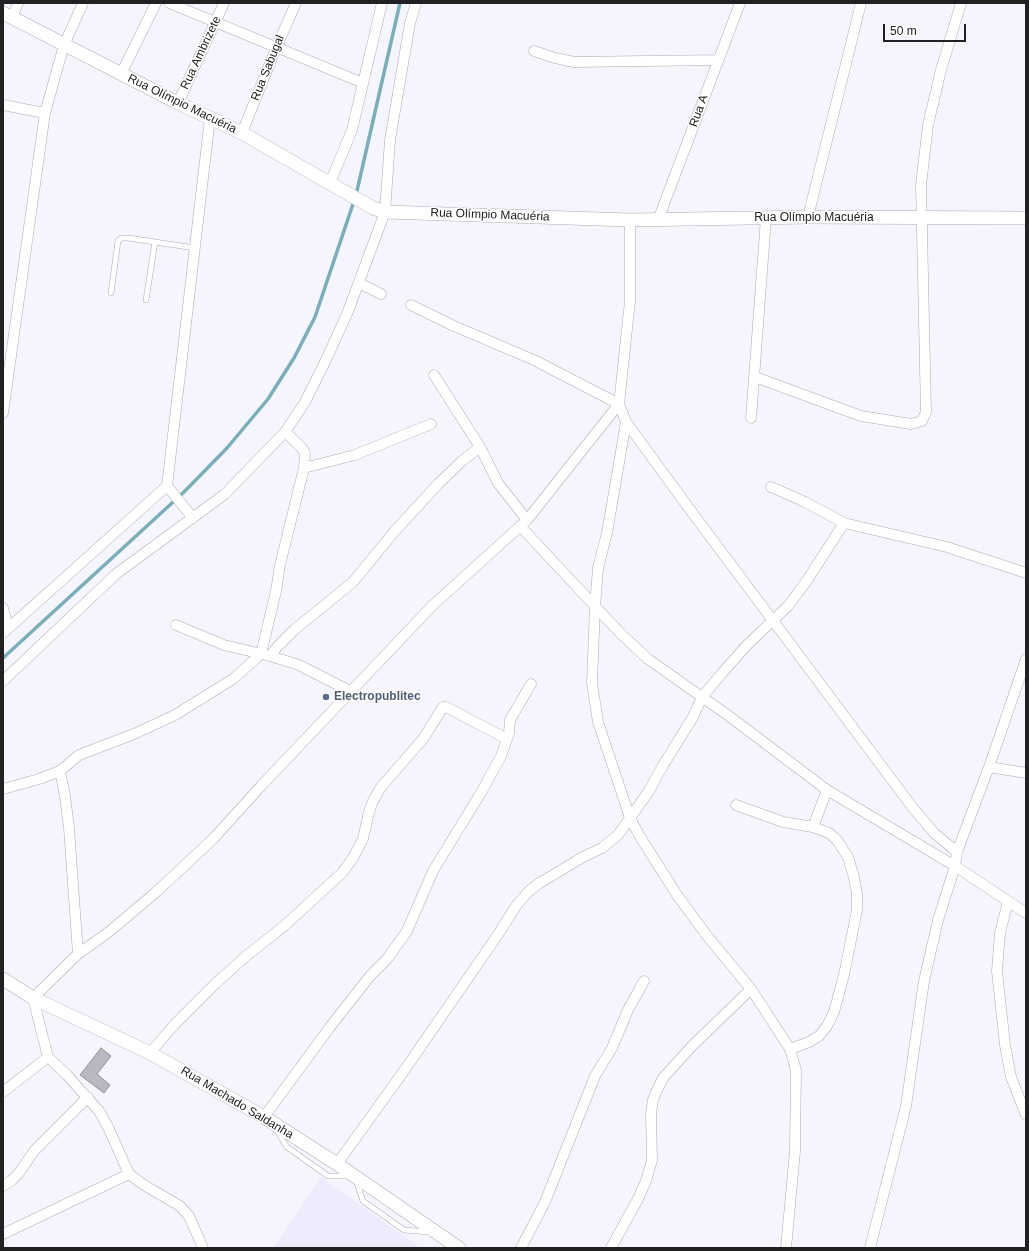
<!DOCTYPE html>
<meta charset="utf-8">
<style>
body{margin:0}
#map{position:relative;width:1029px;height:1251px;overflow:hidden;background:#f5f5fd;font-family:Arial,sans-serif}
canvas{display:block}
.frame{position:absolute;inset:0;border:4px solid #212124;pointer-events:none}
.scale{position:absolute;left:883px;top:24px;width:83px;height:18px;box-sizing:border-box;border:2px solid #212124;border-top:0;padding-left:5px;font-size:12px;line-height:14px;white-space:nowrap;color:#212124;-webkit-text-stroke:3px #fff;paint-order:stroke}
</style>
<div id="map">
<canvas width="1029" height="1251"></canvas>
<div class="frame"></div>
<div class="scale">50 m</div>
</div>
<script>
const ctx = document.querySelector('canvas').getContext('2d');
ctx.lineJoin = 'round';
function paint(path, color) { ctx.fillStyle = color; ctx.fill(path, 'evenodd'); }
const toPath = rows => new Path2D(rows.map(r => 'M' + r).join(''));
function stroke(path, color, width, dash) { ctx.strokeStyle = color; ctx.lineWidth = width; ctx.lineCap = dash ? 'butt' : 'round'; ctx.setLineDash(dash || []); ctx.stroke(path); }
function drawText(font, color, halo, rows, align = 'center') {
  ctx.font = font + ' Arial,sans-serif'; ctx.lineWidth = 3; ctx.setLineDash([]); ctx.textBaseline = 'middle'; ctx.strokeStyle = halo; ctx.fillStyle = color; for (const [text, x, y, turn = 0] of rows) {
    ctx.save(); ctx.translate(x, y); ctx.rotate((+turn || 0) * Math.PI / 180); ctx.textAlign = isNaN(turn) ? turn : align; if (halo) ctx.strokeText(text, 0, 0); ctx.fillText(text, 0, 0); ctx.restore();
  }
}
paint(toPath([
 [321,1177,421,1248,273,1248]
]), '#ececfc');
stroke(toPath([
 [356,195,400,3],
 [3,658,184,492,227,448,268,399,294,358,315,317,354,201]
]), '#7caeba', 3.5);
const building = toPath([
 [101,1048,111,1056,97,1074,110,1085,104,1093,80,1075,101,1048]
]);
paint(building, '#b8b8c0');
stroke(building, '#929299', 1);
const service = toPath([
 [111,293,118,241,122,238,128,238,195,248],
 [146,300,155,242],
 [276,1129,287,1147,328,1176,349,1176],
 [356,1180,363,1201,404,1230,429,1232]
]);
const minor = toPath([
 [169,3,363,83],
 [12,18,18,3],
 [534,51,555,58,574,62,718,60],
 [121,74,156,3],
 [178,103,224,3],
 [3,105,45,113],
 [242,133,276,48,296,3],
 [330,183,352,130,382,3],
 [808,217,861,3],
 [658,220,740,3],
 [359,283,381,294],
 [411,305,454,326,534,360,619,404,626,422,607,533,598,568,595,606,592,683,598,722,630,818,639,835,677,895,708,937,751,989,790,1049,796,1070,795,1151,786,1248],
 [434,375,480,447,498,483,527,520],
 [755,377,861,416,911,424,922,421,926,412,921,185,928,125,941,70,961,3],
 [3,413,45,113,64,45,83,3],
 [751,418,766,218],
 [626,422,691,511,913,808,934,833,957,852],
 [304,468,355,455,431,424],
 [167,486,193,518],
 [771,487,805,502,844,523,947,547,1026,573],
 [520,526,621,634,648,659,729,716,827,790,955,866,1026,913],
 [3,608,8,628],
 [176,625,224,645,270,656,299,665,350,691],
 [3,633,167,486,210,118],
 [270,656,278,646,294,630,353,582,394,532,438,484,462,461,480,447],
 [3,681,116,574,225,494,285,432,305,402,325,362,347,314,385,212,390,140,410,23,416,3],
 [989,767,1026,773],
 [60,771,65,796,69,828,78,954],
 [3,789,39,779,60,771,79,755,134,734,175,715,233,679,261,654,276,591,280,565,304,468,305,453,301,447,285,432],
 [736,805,783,822,813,827,829,833,837,840,848,857,853,874,857,893,857,910,844,975,834,1012,827,1026,819,1036,809,1042,790,1049],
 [813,827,827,790],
 [1008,901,1000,933,997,971,1005,1045,1011,1077,1026,1115],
 [150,1053,174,1025,215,984,245,957,284,926,342,873,353,858,363,839,368,816,372,803,381,787,423,739,443,707,446,707,507,739],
 [3,1092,48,1057],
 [264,1117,330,1027,370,976,387,959,407,931,433,871,482,791,501,756,509,733,510,720,531,684],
 [337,1164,406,1068,499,933,516,906,528,892,538,884,583,857,602,848,618,835,649,791,662,767,693,717,702,697,723,672,747,645,788,606,806,582,844,523],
 [3,1186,12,1180,19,1173,34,1151,88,1097],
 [3,1234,129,1174],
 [203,1248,189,1216,180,1206,144,1185,129,1174,108,1127,99,1111,67,1075,48,1057,33,998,78,954,110,931,155,893,214,838,261,786,432,606,527,520,619,404,630,301,630,220],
 [521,1248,545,1202,595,1076,612,1048,628,1010,644,981],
 [611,1248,638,1199,646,1181,652,1160,651,1113,653,1100,657,1090,663,1078,692,1046,751,989],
 [870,1248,906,1106,924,981,938,920,955,866,957,852,989,767,1026,659]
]);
const tertiary = toPath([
 [3,13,178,103,242,133,373,208,385,212,630,220,808,217,1026,218],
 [3,979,33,998,150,1053,264,1117,337,1164,459,1248]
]);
stroke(service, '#abacb3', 6);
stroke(minor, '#abacb3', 11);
stroke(tertiary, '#abacb3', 14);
stroke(service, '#fff', 5);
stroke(minor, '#fff', 10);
stroke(tertiary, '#fff', 13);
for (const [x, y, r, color] of [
 [326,697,4,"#5c6f8a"]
]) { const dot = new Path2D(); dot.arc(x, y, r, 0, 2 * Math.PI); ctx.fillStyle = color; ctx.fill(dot); stroke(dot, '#fff', 1.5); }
drawText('12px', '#212124', '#fff', [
 ["Rua Ambrizete",201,53,-65],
 ["Rua Sabugal",268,68,-68],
 ["Rua Olímpio Macuéria",182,104,26],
 ["Rua A",699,111,-70],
 ["Rua Olímpio Macuéria",490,215,2],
 ["Rua Olímpio Macuéria",814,218],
 ["Rua Machado Saldanha",237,1103,31]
]);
drawText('bold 12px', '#4e5e75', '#fff', [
 ["Electropublitec",334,697]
], 'left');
</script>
